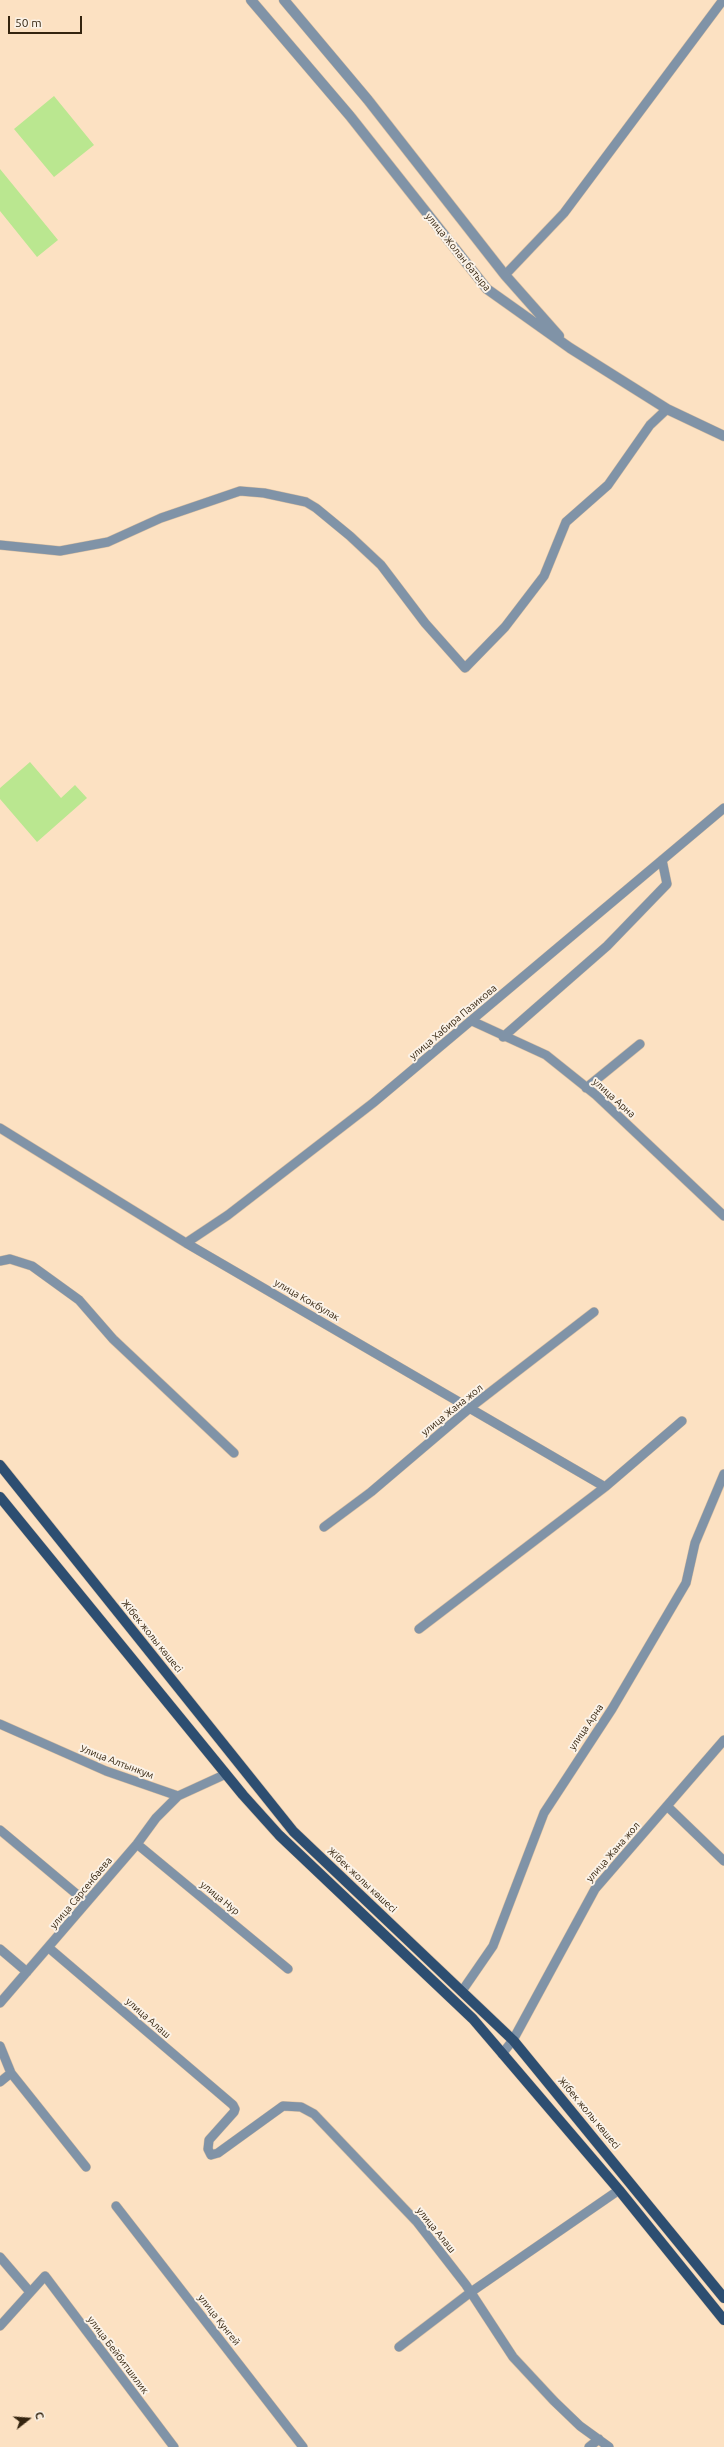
<!DOCTYPE html>
<meta charset="utf-8">
<style>
body{margin:0}
#map{position:relative;width:724px;height:2447px;overflow:hidden;background:#fce1c2;font-family:Ubuntu,sans-serif}
canvas{display:block}
.north{position:absolute;left:8px;top:2399px;width:40px;height:40px;-webkit-text-stroke:3px #fbf2e7;paint-order:stroke;rotate:73deg;font-size:11px;font-weight:700;line-height:16px;text-align:center;color:#34240f}
.north::after{content:'';display:block;margin:auto;width:14px;height:18px;background:#34240f;clip-path:polygon(50% 0,100% 100%,50% 72%,0 100%)}
.scale{position:absolute;left:8px;top:16px;width:74px;height:18px;box-sizing:border-box;border:2px solid #34240f;border-top:0;padding-left:5px;font-size:12px;line-height:14px;white-space:nowrap;color:#34240f;-webkit-text-stroke:3px #fbf2e7;paint-order:stroke}
</style>
<div id="map">
<canvas width="724" height="2447"></canvas>
<div class="north">С</div>
<div class="scale">50 m</div>
</div>
<script>
const ctx = document.querySelector('canvas').getContext('2d');
ctx.lineJoin = 'round';
function paint(path, color) { ctx.fillStyle = color; ctx.fill(path, 'evenodd'); }
const toPath = rows => new Path2D(rows.map(r => 'M' + r).join(''));
function stroke(path, color, width, dash) { ctx.strokeStyle = color; ctx.lineWidth = width; ctx.lineCap = dash ? 'butt' : 'round'; ctx.setLineDash(dash || []); ctx.stroke(path); }
function drawText(font, color, halo, rows, align = 'center') {
  ctx.font = font + ' Ubuntu,sans-serif'; ctx.lineWidth = 4; ctx.setLineDash([]); ctx.textBaseline = 'middle'; ctx.strokeStyle = halo; ctx.fillStyle = color; for (const [text, x, y, turn = 0] of rows) {
    ctx.save(); ctx.translate(x, y); ctx.rotate((+turn || 0) * Math.PI / 180); ctx.textAlign = isNaN(turn) ? turn : align; if (halo) ctx.strokeText(text, 0, 0); ctx.fillText(text, 0, 0); ctx.restore();
  }
}
paint(toPath([
 [54,96,94,145,54,177,14,129],
 [0,169,58,240,37,257,0,211],
 [30,762,61,798,75,785,87,798,37,842,0,799,0,788]
]), '#bae790');
const minor = toPath([
 [505,275,564,213,723,0],
 [0,545,60,551,108,542,161,518,240,491,264,493,306,502,316,508,350,536,381,565,425,623,465,668,505,627,544,576,566,522,608,485,650,425,667,409],
 [472,1021,546,1055,596,1095,724,1216],
 [503,1037,607,946,667,884,662,860],
 [586,1088,640,1044],
 [0,1128,186,1243,605,1487],
 [186,1243,228,1215,373,1103,724,808],
 [0,1261,10,1259,32,1266,79,1300,113,1339,234,1453],
 [324,1527,371,1492,471,1407,594,1312],
 [419,1629,605,1487,682,1421],
 [0,1724,106,1771,178,1796,226,1774],
 [667,1806,724,1861],
 [0,1830,86,1902],
 [137,1844,288,1969],
 [49,1948,233,2105,235,2109,234,2112,209,2140,208,2149,211,2155,218,2153,283,2106,301,2107,314,2114,417,2222,466,2285,513,2357,554,2401,580,2426,609,2447],
 [0,1949,27,1972],
 [462,1991,493,1946,544,1813,612,1709,686,1583,695,1543,724,1474],
 [0,2003,137,1844,156,1818,178,1796],
 [0,2046,11,2073,86,2167],
 [502,2054,513,2040,595,1889,724,1740],
 [0,2082,11,2073],
 [116,2206,303,2447],
 [0,2257,30,2292],
 [0,2326,45,2276,174,2447],
 [399,2347,471,2292,619,2190],
 [589,2447,599,2439]
]);
const tertiary = toPath([
 [251,0,350,116,487,289,570,348,667,409,724,436],
 [284,0,368,100,505,275,559,336]
]);
const primary = toPath([
 [0,1465,293,1831,513,2040,724,2298],
 [0,1497,243,1795,279,1835,473,2019,619,2190,724,2320]
]);
stroke(minor, '#d8bfa2', 10);
stroke(tertiary, '#d8bfa2', 11);
stroke(primary, '#d8bfa2', 11);
stroke(minor, '#8093a7', 9);
stroke(tertiary, '#8093a7', 10);
stroke(primary, '#2d4e71', 10);
drawText('10px', '#34240f', '#fbf2e7', [
 ["улица Жолан батыра",458,252,51],
 ["улица Хабира Пазикова",453,1022,-40],
 ["улица Арна",614,1098,42],
 ["улица Кокбулак",307,1300,30],
 ["улица Жана жол",452,1410,-39],
 ["Жібек жолы көшесі",152,1636,51],
 ["улица Арна",586,1727,-56],
 ["Улица Алтынкум",117,1762,21],
 ["улица Жана жол",613,1852,-49],
 ["Жібек жолы көшесі",362,1880,43],
 ["улица Сарсенбаева",81,1893,-50],
 ["улица Нур",220,1898,39],
 ["улица Алаш",148,2018,41],
 ["Жібек жолы көшесі",589,2113,50],
 ["улица Алаш",436,2230,51],
 ["улица Кунгей",219,2320,52],
 ["улица Бейбитшилик",118,2355,53]
]);
</script>
